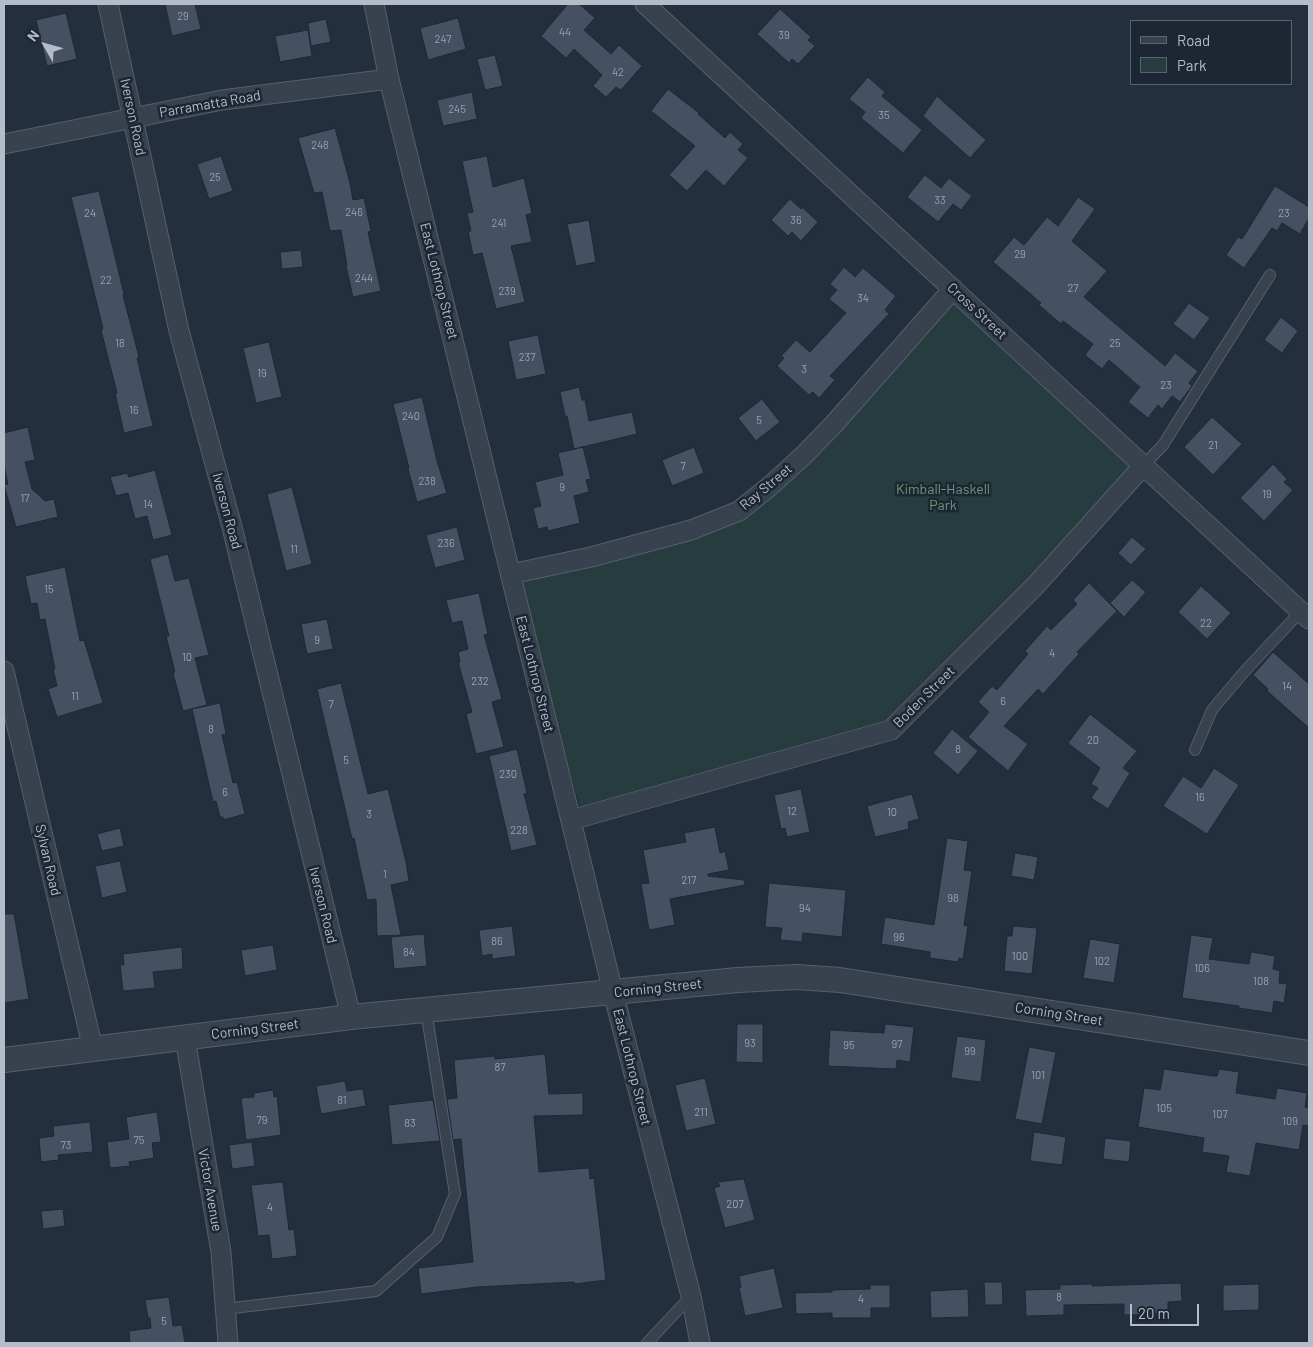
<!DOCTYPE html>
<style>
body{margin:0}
#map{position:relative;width:1313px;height:1347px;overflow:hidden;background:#242f3e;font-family:Barlow,sans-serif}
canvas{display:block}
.frame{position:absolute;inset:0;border:5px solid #b4bcc9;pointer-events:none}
.legend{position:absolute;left:1130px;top:20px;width:162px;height:65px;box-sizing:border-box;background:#1d2633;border:1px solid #59626f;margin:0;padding:6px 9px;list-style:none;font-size:15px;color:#b4bcc9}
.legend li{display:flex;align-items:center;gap:10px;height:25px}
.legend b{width:25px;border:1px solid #59626f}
.north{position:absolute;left:20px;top:20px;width:50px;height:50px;-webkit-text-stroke:4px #1d2633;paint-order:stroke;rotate:308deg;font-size:14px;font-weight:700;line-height:20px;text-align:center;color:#b4bcc9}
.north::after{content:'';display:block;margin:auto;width:18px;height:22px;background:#b4bcc9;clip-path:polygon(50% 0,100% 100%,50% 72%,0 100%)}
.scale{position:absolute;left:1130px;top:1304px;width:69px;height:22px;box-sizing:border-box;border:2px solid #b4bcc9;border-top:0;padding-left:6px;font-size:15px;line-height:18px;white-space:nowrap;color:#b4bcc9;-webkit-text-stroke:4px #1d2633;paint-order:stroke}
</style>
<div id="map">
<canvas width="1313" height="1347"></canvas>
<div class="frame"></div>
<ul class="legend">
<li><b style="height:6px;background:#38414e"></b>Road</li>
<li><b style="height:14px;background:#263c3f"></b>Park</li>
</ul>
<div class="north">N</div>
<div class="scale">20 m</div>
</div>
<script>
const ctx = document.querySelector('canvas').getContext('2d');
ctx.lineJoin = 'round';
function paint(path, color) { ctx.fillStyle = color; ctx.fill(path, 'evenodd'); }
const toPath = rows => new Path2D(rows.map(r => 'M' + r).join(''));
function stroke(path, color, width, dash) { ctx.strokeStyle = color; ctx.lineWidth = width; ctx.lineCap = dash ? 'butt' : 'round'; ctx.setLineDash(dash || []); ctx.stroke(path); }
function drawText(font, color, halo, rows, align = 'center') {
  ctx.font = font + ' Barlow,sans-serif'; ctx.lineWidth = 5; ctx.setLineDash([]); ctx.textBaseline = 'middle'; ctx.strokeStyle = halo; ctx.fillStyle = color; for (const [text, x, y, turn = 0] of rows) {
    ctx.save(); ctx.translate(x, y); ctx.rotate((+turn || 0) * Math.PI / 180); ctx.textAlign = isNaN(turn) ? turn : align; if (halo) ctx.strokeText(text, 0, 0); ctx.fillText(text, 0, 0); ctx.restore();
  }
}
paint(toPath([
 [953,289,1143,466,891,730,585,822,511,574,691,530,770,486]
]), '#263c3f');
const building = toPath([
 [165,4,195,4,201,29,172,36,165,4],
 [568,4,579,4,595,18,584,30,611,54,619,45,642,66,621,90,616,87,606,97,593,86,602,75,574,49,566,58,541,36,568,4],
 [780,9,811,37,808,40,815,46,798,64,792,59,789,63,757,34,780,9],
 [66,13,77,59,47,66,36,20,66,13],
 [458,18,466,49,428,60,420,28,458,18],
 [326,19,331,42,311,46,308,23,326,19],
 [308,30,312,56,280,62,275,36,308,30],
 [495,55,503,86,485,90,477,59,495,55],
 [868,77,885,92,882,96,922,130,903,153,861,118,865,112,849,99,868,77],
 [668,89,699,113,698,114,725,138,730,132,743,144,738,150,748,158,724,186,706,170,687,191,669,175,695,146,651,111,668,89],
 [472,92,477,119,443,126,437,100,472,92],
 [937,96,986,140,970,158,923,116,937,96],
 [335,128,350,183,353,200,364,198,371,231,368,232,381,291,353,297,346,266,347,266,341,230,330,231,322,192,314,193,298,138,335,128],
 [221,156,233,191,209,199,197,164,221,156],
 [487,156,493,187,524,178,532,213,526,215,532,242,511,246,525,302,496,309,482,253,473,255,468,231,471,231,467,213,473,212,462,161,487,156],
 [925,175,941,188,949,178,972,196,961,210,953,204,938,222,907,197,925,175],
 [1275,186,1309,207,1309,218,1300,234,1282,223,1277,231,1272,228,1244,268,1226,255,1238,237,1242,239,1275,186],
 [99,191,124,294,123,295,139,357,137,358,153,426,124,433,115,393,117,393,101,330,103,329,71,197,99,191],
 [1078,197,1095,209,1072,241,1107,271,1084,297,1165,366,1175,353,1198,371,1189,383,1192,386,1180,402,1172,396,1162,409,1158,405,1148,418,1128,402,1140,387,1109,360,1102,369,1085,355,1093,344,1063,321,1061,324,1039,305,1041,303,993,262,1014,237,1024,245,1047,217,1058,226,1078,197],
 [790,199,801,209,802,207,818,222,801,241,792,232,788,236,771,220,790,199],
 [589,220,596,262,576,266,567,224,589,220],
 [301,250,303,267,282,269,280,252,301,250],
 [844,267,855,277,863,268,896,296,885,310,889,314,830,376,835,380,819,398,813,392,809,395,777,366,784,358,781,356,796,340,810,352,846,313,829,299,837,290,830,284,844,267],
 [1189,303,1210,318,1194,340,1173,324,1189,303],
 [1281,317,1298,331,1282,353,1264,340,1281,317],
 [538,335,546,374,516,380,508,341,538,335],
 [269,342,282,397,256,403,243,348,269,342],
 [579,387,582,400,585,400,589,421,632,412,637,434,574,449,567,416,565,416,560,392,579,387],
 [422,397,437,461,447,493,417,502,408,469,409,468,393,404,422,397],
 [762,399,780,422,756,441,738,418,762,399],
 [1212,417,1242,444,1213,475,1184,447,1212,417],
 [28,427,35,460,25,462,32,489,45,501,54,499,58,517,16,527,4,485,8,484,4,466,4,433,28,427],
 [583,447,591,479,586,480,589,492,574,496,580,523,548,531,547,527,538,529,533,508,541,506,535,482,563,475,558,453,583,447],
 [694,447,704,473,672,486,662,460,694,447],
 [1273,464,1287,479,1284,482,1293,490,1264,521,1240,498,1273,464],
 [155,470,172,535,153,540,147,516,135,519,128,493,116,496,110,477,127,473,129,477,155,470],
 [292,487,312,564,286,571,267,494,292,487],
 [457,527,465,560,435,568,426,535,457,527],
 [1132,537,1146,549,1131,565,1118,553,1132,537],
 [168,554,175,581,189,578,209,655,195,658,207,705,183,711,173,673,175,672,166,636,169,636,150,559,168,554],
 [65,567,80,641,84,640,103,703,57,717,48,689,57,686,53,669,55,669,45,619,40,620,37,603,31,604,25,576,65,567],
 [1132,580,1146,592,1124,617,1110,603,1132,580],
 [1089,583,1117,611,1077,652,1079,654,1043,694,1038,689,1004,726,1028,744,1008,771,968,737,989,712,978,702,992,686,997,690,1028,654,1025,651,1047,626,1051,630,1077,604,1073,600,1089,583],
 [1201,586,1231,613,1207,639,1178,612,1201,586],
 [479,593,488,634,484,635,502,699,492,702,504,747,476,754,466,714,472,712,458,662,460,662,458,652,468,649,462,621,452,623,446,600,479,593],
 [327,619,333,649,307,654,301,624,327,619],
 [1273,652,1309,684,1309,728,1267,691,1268,689,1253,675,1273,652],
 [341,683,368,794,388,789,406,862,409,881,391,885,401,935,377,936,376,899,367,900,354,838,352,839,346,813,317,689,341,683],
 [220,703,226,734,222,735,233,783,237,782,245,814,223,820,223,817,220,817,216,801,213,802,192,709,220,703],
 [1090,714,1137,751,1123,768,1130,773,1108,809,1091,798,1098,788,1091,784,1100,768,1068,743,1090,714],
 [952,729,978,751,958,775,933,753,952,729],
 [517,749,527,793,524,794,537,845,511,851,489,756,517,749],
 [1214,768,1239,785,1207,834,1163,806,1183,776,1201,788,1214,768],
 [801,789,810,832,787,837,785,828,781,829,774,795,801,789],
 [912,794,919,819,908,822,909,829,875,837,867,806,912,794],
 [715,827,720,853,725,851,729,870,708,874,708,876,744,880,745,885,670,899,675,925,649,930,641,884,649,883,643,850,686,842,684,833,715,827],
 [120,828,124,846,102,851,97,834,120,828],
 [947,838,968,841,964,870,972,871,964,925,968,926,963,959,959,958,958,962,930,958,930,952,881,944,885,917,934,925,947,838],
 [1015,853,1038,857,1034,880,1011,876,1015,853],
 [120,861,127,892,102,898,95,866,120,861],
 [769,883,846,890,842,937,803,933,802,942,780,940,782,928,765,927,769,883],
 [4,914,14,914,29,999,4,1003,4,914],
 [512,926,516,956,492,959,492,954,482,956,479,930,512,926],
 [1013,926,1037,928,1032,974,1004,971,1007,936,1012,936,1013,926],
 [424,934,427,966,394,969,391,937,424,934],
 [1191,935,1213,938,1209,959,1249,964,1251,952,1275,956,1273,969,1280,971,1279,983,1287,984,1284,1003,1274,1001,1272,1013,1239,1008,1239,1006,1182,998,1191,935],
 [1090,939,1120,944,1114,983,1083,978,1090,939],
 [273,945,277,970,245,976,241,950,273,945],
 [182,947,183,969,153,972,155,988,123,991,120,965,124,965,123,954,182,947],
 [737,1024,763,1024,763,1063,736,1062,737,1024],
 [885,1024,914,1027,910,1062,897,1060,896,1069,828,1066,830,1030,884,1033,885,1024],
 [957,1036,986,1040,981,1082,951,1078,957,1036],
 [1029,1047,1056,1052,1042,1124,1015,1119,1029,1047],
 [545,1054,549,1094,583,1093,583,1115,534,1116,539,1172,589,1168,590,1179,594,1178,606,1280,575,1284,574,1282,477,1287,421,1294,418,1268,473,1262,461,1139,453,1140,447,1099,457,1098,454,1060,495,1056,495,1059,545,1054],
 [1164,1069,1213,1076,1217,1076,1219,1069,1239,1072,1236,1093,1275,1099,1277,1088,1307,1093,1305,1107,1309,1108,1309,1126,1303,1125,1299,1150,1256,1143,1250,1176,1226,1172,1229,1156,1202,1152,1204,1138,1138,1127,1144,1088,1160,1090,1164,1069],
 [705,1078,716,1124,686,1131,675,1085,705,1078],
 [345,1081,347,1091,363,1089,366,1106,321,1114,316,1086,345,1081],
 [273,1090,274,1097,277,1096,281,1135,246,1140,241,1098,254,1097,254,1093,273,1090],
 [433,1100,440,1141,392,1145,388,1105,433,1100],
 [157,1112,161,1142,152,1143,154,1158,129,1162,130,1166,110,1168,107,1142,129,1139,126,1117,157,1112],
 [90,1122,93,1152,58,1155,59,1160,41,1162,39,1138,54,1136,53,1126,90,1122],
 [1034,1132,1066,1137,1062,1165,1030,1161,1034,1132],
 [1105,1138,1131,1141,1129,1162,1103,1159,1105,1138],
 [252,1142,255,1166,232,1169,229,1145,252,1142],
 [744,1179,755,1220,725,1228,714,1188,720,1186,718,1182,744,1179],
 [283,1182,289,1230,294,1229,297,1256,272,1259,269,1235,258,1236,251,1185,283,1182],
 [63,1209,65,1226,43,1229,41,1211,63,1209],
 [774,1268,783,1308,745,1316,739,1288,741,1287,739,1276,774,1268],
 [984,1282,1002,1282,1003,1305,985,1305,984,1282],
 [1181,1283,1182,1301,1168,1302,1168,1314,1124,1315,1124,1304,1064,1305,1064,1315,1026,1316,1025,1290,1060,1289,1060,1285,1092,1284,1092,1286,1181,1283],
 [1259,1284,1259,1310,1223,1311,1223,1285,1259,1284],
 [870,1285,890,1285,890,1308,871,1308,871,1318,832,1318,832,1313,796,1314,795,1293,832,1292,832,1290,870,1289,870,1285],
 [968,1289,969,1317,931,1318,930,1291,968,1289],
 [169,1297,173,1326,182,1325,185,1343,130,1343,129,1331,151,1328,150,1318,148,1318,145,1300,169,1297]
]);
paint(building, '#455162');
stroke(building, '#1f2835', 1);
const service = toPath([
 [1143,466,1163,445,1270,275],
 [1195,750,1212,710,1244,672,1301,611],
 [225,1309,376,1291,437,1237,455,1194,426,1010],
 [647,1343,691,1296]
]);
const minor = toPath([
 [108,4,179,331,232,527,351,1017],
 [374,4,389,79,613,992,691,1296,700,1343],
 [645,4,1309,619],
 [4,144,222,100,389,79],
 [511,574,591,557,691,530,739,511,770,486,804,455,834,424,953,289],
 [4,671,93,1049],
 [571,820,891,730,1036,585,1143,466],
 [185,1038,221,1252,228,1343]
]);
const tertiary = toPath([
 [4,1060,351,1017,738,980,797,977,840,980,1309,1053]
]);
stroke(service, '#565f6c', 12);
stroke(minor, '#565f6c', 21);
stroke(tertiary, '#565f6c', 26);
stroke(service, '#38414e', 10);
stroke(minor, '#38414e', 19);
stroke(tertiary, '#38414e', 24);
drawText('11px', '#98a1af', null, [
 ["29",183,16],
 ["44",565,32],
 ["39",784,35],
 ["247",443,39],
 ["42",618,72],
 ["245",457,109],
 ["35",884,115],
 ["248",320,145],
 ["25",215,177],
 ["33",940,200],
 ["246",354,212],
 ["24",90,213],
 ["23",1284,213],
 ["36",796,220],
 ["241",499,223],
 ["29",1020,254],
 ["244",364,278],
 ["22",106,280],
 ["27",1073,288],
 ["239",507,291],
 ["34",863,298],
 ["18",120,343],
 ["25",1115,343],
 ["237",527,357],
 ["3",804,369],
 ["19",262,373],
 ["23",1166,385],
 ["16",134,410],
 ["240",411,416],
 ["5",759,420],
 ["21",1213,445],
 ["7",683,466],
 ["238",427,481],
 ["9",562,487],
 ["19",1267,494],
 ["17",25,498],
 ["14",148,504],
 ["236",446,543],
 ["11",294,549],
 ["15",49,589],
 ["22",1206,623],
 ["9",317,640],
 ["4",1052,653],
 ["10",187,657],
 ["232",480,681],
 ["14",1287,686],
 ["11",75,696],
 ["6",1003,701],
 ["7",331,704],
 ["8",211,729],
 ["20",1093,740],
 ["8",958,749],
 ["5",346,760],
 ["230",508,774],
 ["6",225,792],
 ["16",1200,797],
 ["12",792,811],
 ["10",892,812],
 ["3",369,814],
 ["228",519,830],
 ["1",385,874],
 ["217",689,880],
 ["98",953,898],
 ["94",805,908],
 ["96",899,937],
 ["86",497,941],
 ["84",409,952],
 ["100",1020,956],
 ["102",1102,961],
 ["106",1202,968],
 ["108",1261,981],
 ["93",750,1043],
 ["97",897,1044],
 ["95",849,1045],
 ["99",970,1051],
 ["87",500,1067],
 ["101",1038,1075],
 ["81",342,1100],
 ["105",1164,1108],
 ["211",701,1112],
 ["107",1220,1114],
 ["79",262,1120],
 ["109",1290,1121],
 ["83",410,1123],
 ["75",139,1140],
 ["73",66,1145],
 ["207",735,1204],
 ["4",270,1207],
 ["8",1059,1297],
 ["4",861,1299],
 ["5",164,1321]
]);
drawText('14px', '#b4bcc9', '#1d2633', [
 ["Parramatta Road",210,104,-10],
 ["Iverson Road",133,117,78],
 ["East Lothrop Street",439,281,76],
 ["Cross Street",977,311,43],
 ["Ray Street",766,487,-40],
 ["Iverson Road",227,511,75],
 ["East Lothrop Street",535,674,76],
 ["Boden Street",924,697,-45],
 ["Sylvan Road",48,860,77],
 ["Iverson Road",323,905,76],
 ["Corning Street",658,988,-6],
 ["Corning Street",1059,1014,9],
 ["Corning Street",255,1029,-7],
 ["East Lothrop Street",632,1067,76],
 ["Victor Avenue",210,1190,80]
]);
drawText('14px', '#6b9a76', '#1d2633', [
 ["Kimball-Haskell",943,489],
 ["Park",943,505]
]);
</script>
